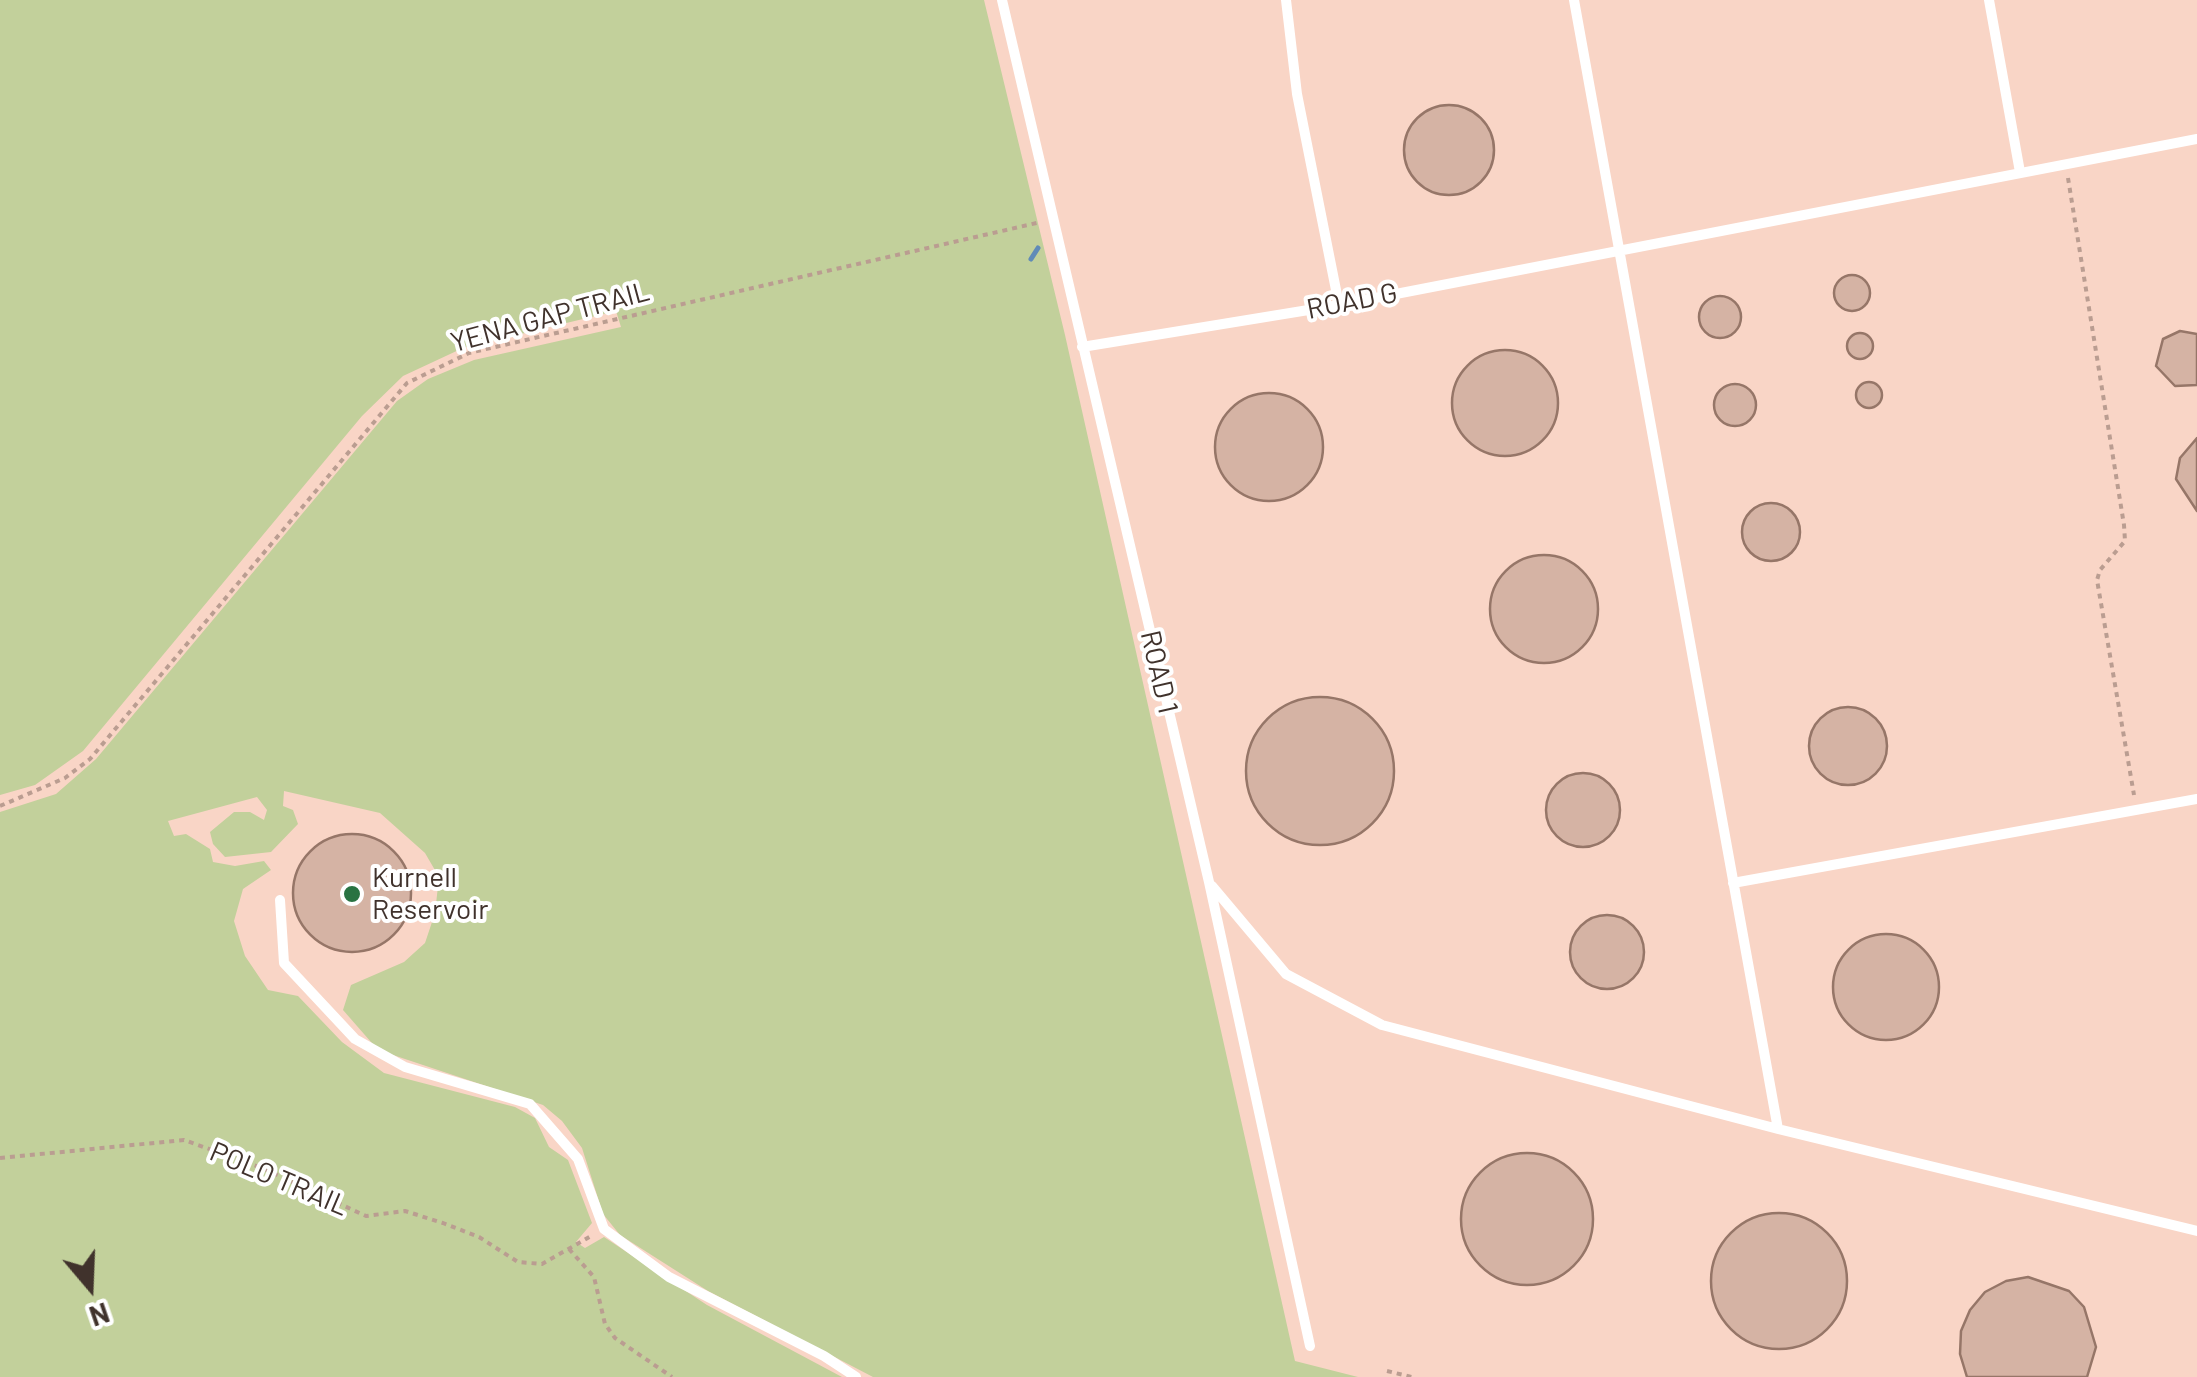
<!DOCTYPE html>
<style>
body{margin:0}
#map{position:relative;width:2197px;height:1377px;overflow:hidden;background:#f9d5c6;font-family:Barlow,sans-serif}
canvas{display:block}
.north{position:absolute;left:40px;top:1237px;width:100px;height:100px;-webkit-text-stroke:8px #fff;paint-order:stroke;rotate:161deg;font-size:28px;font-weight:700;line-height:40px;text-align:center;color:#40322c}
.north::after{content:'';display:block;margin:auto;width:35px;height:45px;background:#40322c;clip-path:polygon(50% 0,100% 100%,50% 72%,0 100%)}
</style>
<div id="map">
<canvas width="2197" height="1377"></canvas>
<div class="north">N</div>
</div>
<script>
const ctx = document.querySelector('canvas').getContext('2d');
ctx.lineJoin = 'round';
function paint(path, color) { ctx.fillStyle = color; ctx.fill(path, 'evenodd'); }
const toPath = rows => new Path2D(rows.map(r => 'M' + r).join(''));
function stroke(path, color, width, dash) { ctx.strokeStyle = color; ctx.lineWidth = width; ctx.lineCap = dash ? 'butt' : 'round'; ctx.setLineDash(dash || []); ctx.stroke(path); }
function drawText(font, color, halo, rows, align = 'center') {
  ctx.font = font + ' Barlow,sans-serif'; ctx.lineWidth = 8; ctx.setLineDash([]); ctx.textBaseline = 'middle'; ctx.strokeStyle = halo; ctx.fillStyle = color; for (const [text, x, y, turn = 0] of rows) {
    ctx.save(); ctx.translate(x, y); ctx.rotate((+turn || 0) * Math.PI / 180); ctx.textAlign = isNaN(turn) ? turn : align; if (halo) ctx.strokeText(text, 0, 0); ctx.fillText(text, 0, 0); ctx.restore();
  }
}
paint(toPath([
 [0,0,984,0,1065,335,1295,1361,1358,1377,873,1377,708,1291,620,1235,603,1214,582,1148,562,1121,543,1105,378,1050,343,1010,351,985,404,962,425,943,435,913,439,877,425,853,380,813,284,791,283,806,293,810,298,824,271,852,225,857,213,844,210,832,234,812,250,812,264,820,267,810,257,797,168,821,174,836,186,834,210,849,213,862,235,866,264,861,271,870,243,889,234,921,245,956,268,990,298,996,342,1042,384,1073,515,1107,535,1118,549,1147,568,1160,592,1223,576,1242,585,1248,604,1237,707,1305,842,1377,0,1377,0,812,56,794,96,759,397,401,428,379,474,360,621,327,616,311,463,348,403,376,362,416,83,751,35,785,0,795]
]), '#c2d09b');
stroke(toPath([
 [1031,259,1038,248]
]), '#608bb8', 5);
const building = toPath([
 '1404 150a45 45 0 1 1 90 0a45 45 0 1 1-90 0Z',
 '1834 293a18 18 0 1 1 36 0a18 18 0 1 1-36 0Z',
 '1699 317a21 21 0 1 1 42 0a21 21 0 1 1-42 0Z',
 [2180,331,2197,334,2197,385,2175,386,2156,366,2163,339,2180,331],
 '1847 346a13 13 0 1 1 26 0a13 13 0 1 1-26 0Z',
 '1452 403a53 53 0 1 1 106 0a53 53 0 1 1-106 0Z',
 '1856 395a13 13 0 1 1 26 0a13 13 0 1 1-26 0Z',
 '1714 405a21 21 0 1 1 42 0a21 21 0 1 1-42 0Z',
 '1215 447a54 54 0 1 1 108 0a54 54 0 1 1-108 0Z',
 [2197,438,2197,511,2176,479,2180,458,2197,438],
 '1742 532a29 29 0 1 1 58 0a29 29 0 1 1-58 0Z',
 '1490 609a54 54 0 1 1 108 0a54 54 0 1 1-108 0Z',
 '1246 771a74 74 0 1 1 148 0a74 74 0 1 1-148 0Z',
 '1809 746a39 39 0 1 1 78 0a39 39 0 1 1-78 0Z',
 '1546 810a37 37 0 1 1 74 0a37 37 0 1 1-74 0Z',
 '293 893a59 59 0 1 1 118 0a59 59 0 1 1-118 0Z',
 '1570 952a37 37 0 1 1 74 0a37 37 0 1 1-74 0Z',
 '1833 987a53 53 0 1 1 106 0a53 53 0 1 1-106 0Z',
 '1461 1219a66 66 0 1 1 132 0a66 66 0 1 1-132 0Z',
 '1711 1281a68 68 0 1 1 136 0a68 68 0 1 1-136 0Z',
 [2028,1277,2069,1291,2084,1307,2096,1347,2087,1377,1967,1377,1960,1354,1961,1331,1970,1310,1985,1292,2006,1281,2028,1277]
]);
paint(building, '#d5b3a4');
stroke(building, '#967668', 2.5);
stroke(toPath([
 [2068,178,2124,525,2125,541,2100,570,2097,580,2134,795],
 [0,806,65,778,90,759,407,383,469,353,1041,222],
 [0,1158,184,1140,262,1168,366,1216,405,1211,443,1223,479,1237,518,1262,542,1264,591,1236],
 [569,1249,594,1277,605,1324,615,1338,672,1377],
 [1387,1371,1412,1377]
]), '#ba9d91', 4, [5, 5]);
stroke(toPath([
 [1002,0,1209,882,1310,1346],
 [1286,0,1297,94,1339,305],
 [1574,0,1778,1129],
 [1989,0,2020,172],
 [1082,347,1339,305,2197,139],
 [1733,883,2197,799],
 [1212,886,1286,974,1382,1025,1778,1129,2197,1231],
 [280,900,284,963,355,1039,405,1067,530,1104,578,1159,604,1229,669,1277,824,1356,856,1377]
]), '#fff', 10);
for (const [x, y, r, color] of [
 [352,894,10,"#297342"]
]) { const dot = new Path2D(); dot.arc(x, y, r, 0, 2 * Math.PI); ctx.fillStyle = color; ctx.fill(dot); stroke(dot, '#fff', 4); }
drawText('28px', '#40322c', '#fff', [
 ["ROAD G",1352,301,-11],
 ["YENA GAP TRAIL",550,317,-15],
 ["ROAD 1",1159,672,77],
 ["POLO TRAIL",279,1179,23]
]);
drawText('28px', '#40322c', '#fff', [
 ["Kurnell",372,878],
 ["Reservoir",372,910]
], 'left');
</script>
